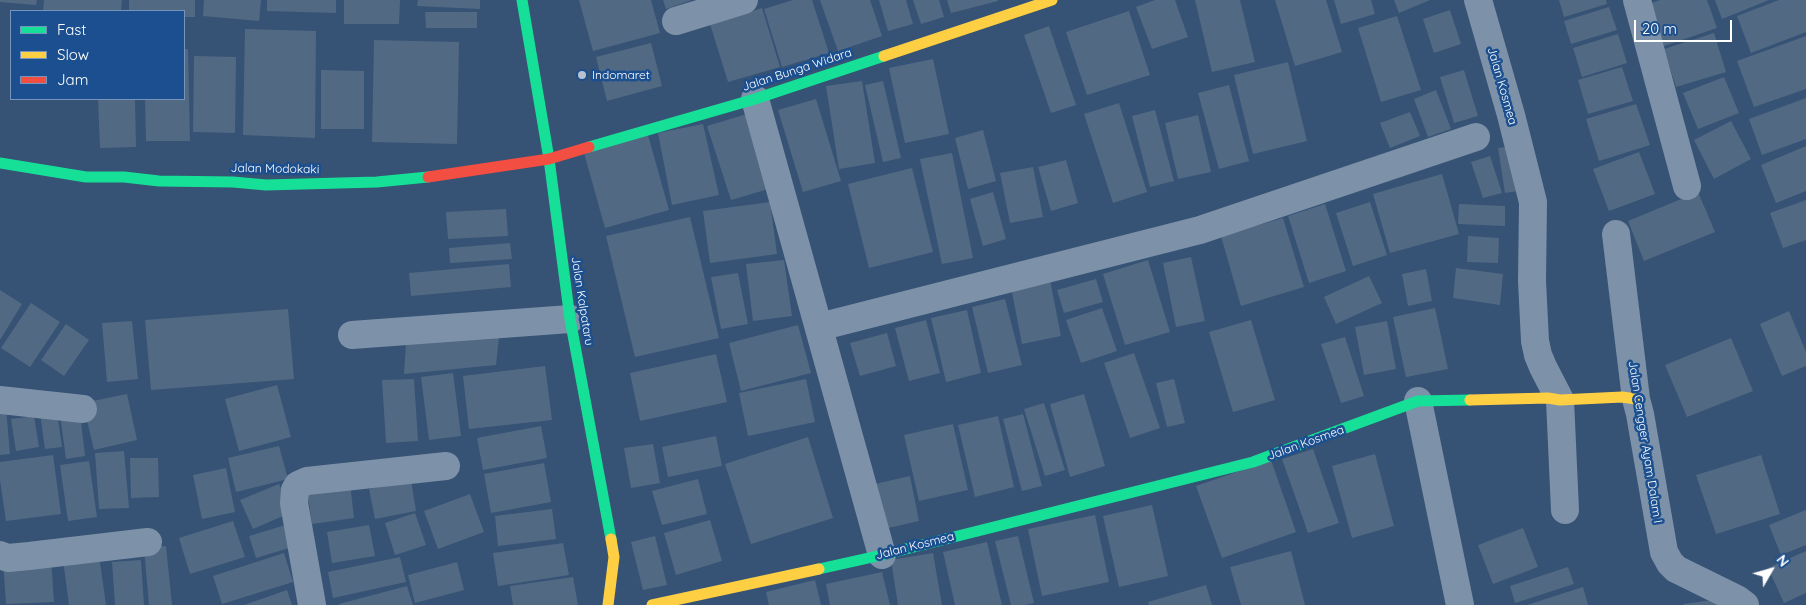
<!DOCTYPE html>
<style>
body{margin:0}
#map{position:relative;width:1806px;height:605px;overflow:hidden;background:#365274;font-family:Quicksand,sans-serif}
canvas{display:block}
.legend{position:absolute;left:10px;top:10px;width:175px;height:90px;box-sizing:border-box;background:#1b4f8f;border:1px solid #7695bc;margin:0;padding:6px 9px;list-style:none;font-size:15px;color:#fff}
.legend li{display:flex;align-items:center;gap:10px;height:25px}
.legend b{width:25px;border:1px solid #7695bc}
.north{position:absolute;left:1746px;top:545px;width:50px;height:50px;-webkit-text-stroke:4px #1b4f8f;paint-order:stroke;rotate:52deg;font-size:14px;font-weight:700;line-height:20px;text-align:center;color:#fff}
.north::after{content:'';display:block;margin:auto;width:18px;height:22px;background:#fff;clip-path:polygon(50% 0,100% 100%,50% 72%,0 100%)}
.scale{position:absolute;left:1634px;top:20px;width:98px;height:22px;box-sizing:border-box;border:2px solid #fff;border-top:0;padding-left:6px;font-size:15px;line-height:18px;white-space:nowrap;color:#fff;-webkit-text-stroke:4px #1b4f8f;paint-order:stroke}
</style>
<div id="map">
<canvas width="1806" height="605"></canvas>
<ul class="legend">
<li><b style="height:6px;background:#16e098"></b>Fast</li>
<li><b style="height:6px;background:#ffcf43"></b>Slow</li>
<li><b style="height:6px;background:#f24e42"></b>Jam</li>
</ul>
<div class="north">N</div>
<div class="scale">20 m</div>
</div>
<script>
const ctx = document.querySelector('canvas').getContext('2d');
ctx.lineJoin = 'round';
function paint(path, color) { ctx.fillStyle = color; ctx.fill(path, 'evenodd'); }
const toPath = rows => new Path2D(rows.map(r => 'M' + r).join(''));
function stroke(path, color, width, dash) { ctx.strokeStyle = color; ctx.lineWidth = width; ctx.lineCap = dash ? 'butt' : 'round'; ctx.setLineDash(dash || []); ctx.stroke(path); }
function drawText(font, color, halo, rows, align = 'center') {
  ctx.font = font + ' Quicksand,sans-serif'; ctx.lineWidth = 5; ctx.setLineDash([]); ctx.textBaseline = 'middle'; ctx.strokeStyle = halo; ctx.fillStyle = color; for (const [text, x, y, turn = 0] of rows) {
    ctx.save(); ctx.translate(x, y); ctx.rotate((+turn || 0) * Math.PI / 180); ctx.textAlign = isNaN(turn) ? turn : align; if (halo) ctx.strokeText(text, 0, 0); ctx.fillText(text, 0, 0); ctx.restore();
  }
}
paint(toPath([
 [0,0,37,0,36,5,0,2],
 [44,0,122,0,121,11,43,11],
 [129,0,195,0,195,17,184,17,184,11,129,11],
 [204,0,261,0,259,21,203,16],
 [267,0,336,0,336,13,267,11],
 [344,0,400,0,399,24,344,24],
 [418,0,480,0,480,9,417,6],
 [579,0,651,0,660,33,593,51],
 [663,0,692,0,666,9],
 [793,0,812,0,829,53,782,67,764,9],
 [820,0,870,0,882,36,838,51],
 [879,0,906,0,913,24,888,31],
 [913,0,939,0,944,17,921,24],
 [947,0,998,0,998,1,951,13],
 [1155,0,1175,0,1188,37,1152,49,1136,7],
 [1195,0,1240,0,1255,62,1212,72],
 [1275,0,1326,0,1342,52,1295,66],
 [1334,0,1371,0,1375,14,1341,24],
 [1394,0,1430,0,1399,13],
 [1559,0,1606,0,1607,4,1564,17],
 [1660,0,1707,0,1717,28,1664,46,1649,4],
 [1715,0,1769,0,1722,19],
 [1779,0,1806,0,1806,32,1751,53,1737,16],
 [1609,7,1617,30,1571,44,1564,21],
 [762,8,780,67,728,82,710,24],
 [1450,10,1461,44,1434,53,1423,19],
 [1129,11,1150,75,1087,95,1066,32],
 [425,12,477,12,477,28,426,28],
 [1397,16,1421,90,1381,102,1358,28],
 [1049,26,1076,105,1051,113,1024,35],
 [245,29,316,31,315,138,243,135],
 [1714,33,1726,72,1676,87,1664,49],
 [1618,34,1627,63,1582,77,1573,48],
 [1806,36,1806,89,1754,107,1737,61],
 [374,40,459,42,457,144,372,142],
 [651,43,662,86,607,101,596,57],
 [184,49,188,49,190,141,146,141,145,99,184,99],
 [194,56,236,57,235,133,193,132],
 [933,59,949,134,905,143,889,68],
 [1288,62,1307,141,1253,154,1234,75],
 [1622,67,1633,101,1588,114,1578,80],
 [321,70,364,71,364,129,321,129],
 [1464,70,1478,116,1454,123,1440,77],
 [1724,77,1739,113,1698,129,1683,93],
 [862,81,875,163,839,169,826,86],
 [883,81,901,158,883,162,865,85],
 [1229,85,1249,161,1219,169,1198,93],
 [1436,90,1451,129,1428,137,1414,99],
 [1806,98,1806,139,1762,155,1749,119],
 [98,99,135,99,136,147,100,148],
 [816,99,841,181,803,192,778,110],
 [1119,103,1147,192,1113,203,1084,114],
 [1636,104,1650,145,1599,161,1586,119],
 [1155,110,1174,181,1150,187,1132,116],
 [1410,112,1420,136,1390,148,1380,123],
 [747,114,772,188,731,200,707,126],
 [1198,115,1211,172,1178,179,1165,123],
 [1731,121,1751,159,1714,179,1694,140],
 [703,124,719,195,672,205,658,133],
 [983,130,996,181,968,189,955,138],
 [648,135,669,210,605,228,584,153],
 [1512,146,1518,191,1505,193,1498,148],
 [1806,146,1806,191,1776,203,1761,165],
 [1639,152,1655,194,1609,211,1593,169],
 [952,153,973,258,942,264,920,159],
 [1490,156,1502,193,1483,198,1471,162],
 [1066,160,1078,203,1051,211,1038,167],
 [1033,167,1043,217,1010,223,1000,173],
 [912,168,933,252,869,268,848,184],
 [1442,174,1459,234,1390,253,1373,194],
 [993,192,1006,239,983,246,970,199],
 [1698,192,1715,232,1644,261,1628,221],
 [1806,200,1806,240,1783,248,1770,213],
 [770,202,777,254,710,263,703,211],
 [1370,202,1387,255,1353,266,1336,213],
 [1325,204,1346,271,1309,283,1288,216],
 [1459,204,1505,206,1505,226,1458,224],
 [506,209,508,236,448,239,446,212],
 [690,217,719,338,635,357,606,236],
 [1283,218,1304,287,1241,306,1221,236],
 [1468,236,1499,238,1498,263,1467,262],
 [510,243,512,259,450,263,449,248],
 [1191,257,1205,321,1176,327,1163,263],
 [784,260,792,316,753,321,746,264],
 [1148,260,1170,332,1125,345,1103,274],
 [509,264,511,287,411,296,409,273],
 [1456,268,1503,274,1500,305,1453,298],
 [1426,269,1432,301,1408,306,1402,274],
 [738,273,748,324,721,329,711,277],
 [1369,276,1382,303,1336,324,1324,297],
 [1096,279,1103,302,1064,313,1057,290],
 [1050,280,1061,336,1022,344,1011,287],
 [0,290,22,304,0,340],
 [1005,299,1022,365,988,373,972,307],
 [31,303,60,322,30,367,1,348],
 [1102,308,1117,351,1081,363,1066,320],
 [1435,308,1448,369,1406,377,1393,317],
 [288,309,294,379,151,390,145,320],
 [967,310,981,373,946,382,931,318],
 [1789,311,1806,352,1806,366,1782,376,1760,324],
 [926,320,940,373,909,381,895,328],
 [1251,320,1275,400,1233,412,1209,332],
 [132,321,138,379,107,382,102,323],
 [1387,321,1396,369,1364,375,1355,327],
 [66,324,89,340,64,376,41,360],
 [798,325,811,373,741,391,729,343],
 [887,333,896,366,860,376,850,343],
 [499,337,496,365,404,374,406,343],
 [1345,337,1364,396,1341,403,1321,344],
 [1731,338,1753,391,1687,417,1665,365],
 [1134,353,1160,428,1130,438,1104,363],
 [716,354,727,402,640,421,630,373],
 [545,366,552,420,469,429,463,376],
 [453,373,461,436,429,440,421,377],
 [414,379,418,441,386,443,382,380],
 [806,379,815,422,748,436,739,393],
 [1174,379,1185,423,1167,427,1156,383],
 [277,385,291,437,239,451,225,399],
 [127,394,137,440,94,450,83,403],
 [1084,394,1105,466,1070,477,1050,404],
 [1044,403,1065,470,1045,476,1024,409],
 [6,408,10,454,0,455,0,409],
 [57,412,62,447,45,449,40,413],
 [80,413,85,456,66,459,60,415],
 [1023,414,1042,486,1022,491,1003,419],
 [34,416,39,447,16,451,11,419],
 [998,416,1014,487,975,497,958,425],
 [953,424,968,490,919,501,904,435],
 [541,426,547,458,483,470,477,438],
 [716,436,722,466,668,477,662,447],
 [808,437,833,518,751,544,725,464],
 [653,444,660,483,631,488,624,448],
 [279,446,288,479,236,492,228,458],
 [1313,449,1339,523,1308,533,1282,459],
 [124,451,129,508,99,509,95,453],
 [1375,454,1394,526,1352,538,1332,466],
 [53,455,61,514,6,521,0,480,0,462],
 [1761,455,1780,514,1716,534,1696,475],
 [130,458,158,458,159,497,131,498],
 [1271,460,1296,532,1222,558,1196,486],
 [89,461,97,517,68,521,60,465],
 [544,463,551,502,491,513,484,474],
 [226,468,235,512,202,519,193,475],
 [910,476,919,521,884,529,875,484],
 [698,479,707,514,662,525,652,491],
 [411,480,416,511,375,519,369,489],
 [350,483,354,518,312,524,307,489],
 [279,484,292,512,253,529,240,500],
 [470,494,484,532,438,549,424,511],
 [1152,505,1168,576,1119,587,1103,516],
 [552,509,556,539,498,546,495,516],
 [1806,510,1806,545,1781,555,1769,525],
 [415,513,426,545,395,555,385,523],
 [1095,515,1109,582,1042,596,1028,529],
 [710,520,722,561,676,575,664,533],
 [233,521,245,557,190,574,179,538],
 [289,524,296,546,256,558,249,536],
 [369,525,375,556,332,563,327,532],
 [1523,528,1538,567,1493,584,1478,545],
 [655,536,667,585,643,590,631,542],
 [1018,536,1034,603,1025,605,1011,605,995,541],
 [987,542,1002,605,955,605,943,552],
 [563,543,569,575,498,586,493,553],
 [166,546,172,605,149,605,144,548],
 [1291,551,1305,605,1241,605,1230,567],
 [1806,551,1806,593,1784,603,1768,568],
 [284,553,293,582,222,604,213,576],
 [933,553,942,605,898,605,891,560],
 [99,555,106,605,69,605,63,560],
 [400,557,406,582,333,598,328,572],
 [51,558,54,602,6,604,3,560],
 [141,560,144,605,115,605,112,562],
 [457,562,464,590,415,603,408,575],
 [1568,567,1574,584,1515,603,1510,586],
 [882,572,890,605,830,605,826,584],
 [573,577,578,605,513,605,510,586],
 [815,580,821,605,769,605,766,592],
 [1206,585,1212,605,1149,605,1148,602],
 [407,586,413,605,339,605,339,604],
 [1583,587,1588,605,1527,605],
 [287,590,292,605,244,605],
 [1726,598,1728,605,1684,605,1684,604]
]), '#526984');
stroke(toPath([
 [1478,0,1511,115,1533,202,1532,281,1535,341,1538,355,1543,367,1560,400,1565,510],
 [1637,0,1687,186],
 [676,21,744,0],
 [755,99,882,555],
 [1616,234,1636,399,1640,414,1664,552,1670,563,1676,569,1737,599,1745,605],
 [819,327,1200,230,1476,137],
 [352,335,570,319],
 [0,400,83,409],
 [1418,401,1460,605],
 [0,555,8,558,29,556,148,542],
 [312,605,294,503,295,490,298,485,307,481,446,466]
]), '#7d92a8', 28);
stroke(toPath([
 [522,0,549,159,570,319,611,539],
 [589,147,755,99,884,56],
 [0,163,86,177,124,177,159,181,233,182,266,185,377,182,428,177],
 [819,569,882,555,1253,462,1418,401,1470,400]
]), '#16e098', 11);
stroke(toPath([
 [884,56,1052,0],
 [1470,400,1548,398,1560,400,1622,397,1636,399],
 [608,605,614,557,611,539],
 [652,605,819,569]
]), '#ffcf43', 11);
stroke(toPath([
 [428,177,549,159,589,147]
]), '#f24e42', 11);
for (const [x, y, r, color] of [
 [582,75,5,"#b9c2ce"]
]) { const dot = new Path2D(); dot.arc(x, y, r, 0, 2 * Math.PI); ctx.fillStyle = color; ctx.fill(dot); stroke(dot, '#1b4f8f', 2); }
drawText('12px', '#fff', '#1b4f8f', [
 ["Jalan Bunga Widara",797,70,-18],
 ["Jalan Kosmea",1502,86,74],
 ["Jalan Modokaki",275,169,1],
 ["Jalan Kalpataru",582,301,81],
 ["Jalan Cengger Ayam Dalam I",1645,442,81],
 ["Jalan Kosmea",1306,443,-20],
 ["Jalan Kosmea",915,546,-14]
]);
drawText('12px', '#fff', '#1b4f8f', [
 ["Indomaret",592,75]
], 'left');
</script>
